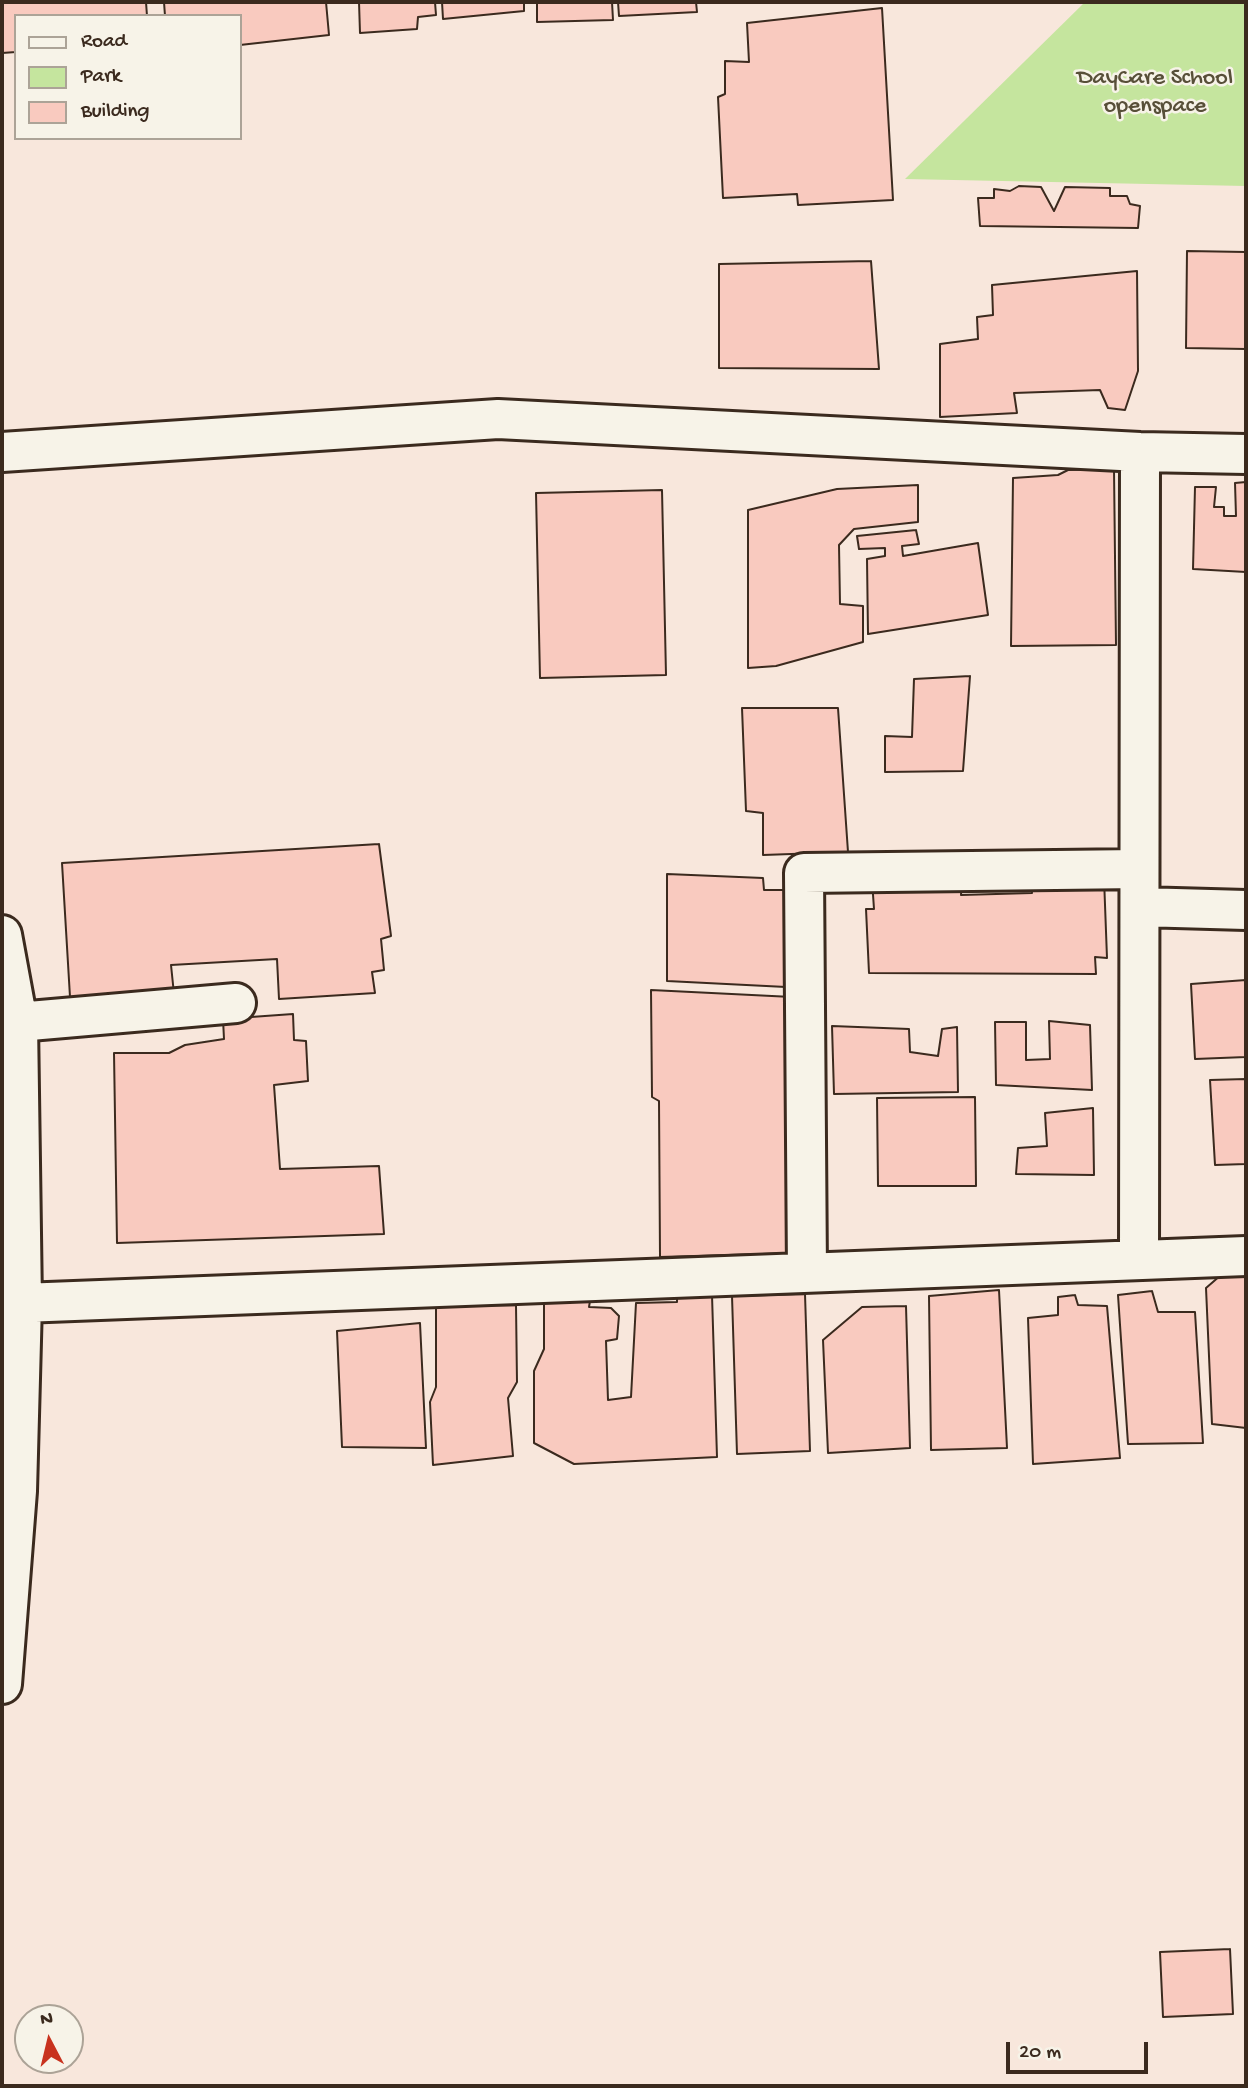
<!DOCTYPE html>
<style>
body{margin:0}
#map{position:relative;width:1248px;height:2088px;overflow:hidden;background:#f8e7dc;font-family:"Gochi Hand",sans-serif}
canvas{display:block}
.frame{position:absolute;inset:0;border:4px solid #3b2a1e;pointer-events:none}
.legend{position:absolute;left:14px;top:14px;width:228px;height:126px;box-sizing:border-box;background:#f7f3e8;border:2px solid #aca397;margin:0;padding:9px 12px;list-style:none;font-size:21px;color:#3b2a1e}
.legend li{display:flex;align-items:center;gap:14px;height:35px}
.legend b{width:35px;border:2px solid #aca397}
.north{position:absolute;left:14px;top:2004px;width:70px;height:70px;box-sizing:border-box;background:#f7f3e8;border:2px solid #aca397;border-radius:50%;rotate:353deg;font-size:19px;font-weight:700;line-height:28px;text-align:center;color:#3b2a1e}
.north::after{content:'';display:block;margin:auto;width:24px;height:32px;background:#c8321e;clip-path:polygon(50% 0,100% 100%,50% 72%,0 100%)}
.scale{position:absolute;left:1006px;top:2042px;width:142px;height:32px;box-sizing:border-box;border:4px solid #3b2a1e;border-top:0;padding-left:9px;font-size:21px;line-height:24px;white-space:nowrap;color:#3b2a1e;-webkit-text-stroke:5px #f7f3e8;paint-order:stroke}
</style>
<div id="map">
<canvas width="1248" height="2088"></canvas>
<div class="frame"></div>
<ul class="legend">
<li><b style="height:9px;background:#f7f3e8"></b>Road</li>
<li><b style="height:19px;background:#c5e59e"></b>Park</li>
<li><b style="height:19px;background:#f9cabf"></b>Building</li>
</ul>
<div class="north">N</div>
<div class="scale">20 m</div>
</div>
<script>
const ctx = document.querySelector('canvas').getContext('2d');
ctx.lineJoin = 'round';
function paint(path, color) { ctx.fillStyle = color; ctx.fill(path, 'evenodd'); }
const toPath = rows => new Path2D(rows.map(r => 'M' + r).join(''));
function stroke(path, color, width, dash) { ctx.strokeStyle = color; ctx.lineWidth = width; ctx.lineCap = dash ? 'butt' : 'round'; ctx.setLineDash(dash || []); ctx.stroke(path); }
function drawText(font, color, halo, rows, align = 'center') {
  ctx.font = font + ' "Gochi Hand",sans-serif'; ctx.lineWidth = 5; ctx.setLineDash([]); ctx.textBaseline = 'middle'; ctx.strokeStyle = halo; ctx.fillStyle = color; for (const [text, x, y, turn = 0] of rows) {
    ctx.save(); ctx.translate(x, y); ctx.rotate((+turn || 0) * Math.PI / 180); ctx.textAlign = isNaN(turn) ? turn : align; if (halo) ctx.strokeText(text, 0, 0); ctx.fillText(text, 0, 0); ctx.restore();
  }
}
paint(toPath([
 [1085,2,1246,2,1246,186,905,179]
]), '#c5e59e');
const building = toPath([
 [2,2,146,2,147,16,16,16,16,52,2,53,2,2],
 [164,2,326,2,329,35,240,45,240,16,165,16,164,2],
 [359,2,435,2,436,15,418,17,417,29,360,33,359,2],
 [442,2,524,2,524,11,443,19,442,2],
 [537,2,612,2,613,20,537,22,537,2],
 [618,2,696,2,697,12,619,16,618,2],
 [882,8,893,200,798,205,797,194,723,198,718,97,725,94,725,61,749,62,747,23,882,8],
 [1019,186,1041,187,1054,211,1065,187,1110,188,1110,196,1127,196,1130,204,1140,206,1138,228,980,226,978,198,994,198,994,189,1010,191,1019,186],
 [1187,251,1246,252,1246,349,1186,348,1187,251],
 [871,261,879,369,719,368,719,264,871,261],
 [1137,271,1138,371,1125,410,1108,408,1100,390,1014,393,1017,413,940,417,940,344,978,339,977,317,993,315,992,285,1137,271],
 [1114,469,1116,645,1011,646,1013,478,1058,475,1068,470,1114,469],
 [1246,482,1246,572,1193,569,1195,487,1216,487,1214,507,1224,507,1224,516,1236,516,1235,483,1246,482],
 [918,485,918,522,854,529,839,545,840,604,863,606,863,642,776,666,748,668,748,510,837,489,918,485],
 [662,490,666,675,540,678,536,493,662,490],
 [916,530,919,544,902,546,903,556,978,543,988,615,868,634,867,559,885,556,885,548,859,549,857,536,916,530],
 [970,676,963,771,885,772,885,736,912,737,914,679,970,676],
 [742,708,838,708,848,852,763,855,763,813,746,811,742,708],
 [379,844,391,936,381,939,384,970,372,972,375,993,279,999,277,959,171,965,174,994,70,997,62,863,379,844],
 [667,874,763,878,764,890,786,890,786,987,667,981,667,874],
 [1104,878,1107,958,1095,957,1096,974,869,973,866,909,874,909,872,880,962,880,961,895,1032,893,1030,880,1104,878],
 [1246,980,1246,1057,1195,1059,1191,984,1246,980],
 [651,990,792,997,796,1253,660,1257,659,1101,652,1097,651,990],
 [293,1014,294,1040,306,1041,308,1081,274,1085,280,1169,379,1166,384,1234,117,1243,114,1053,169,1053,185,1045,224,1039,223,1019,293,1014],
 [1049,1021,1090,1025,1092,1090,996,1085,995,1022,1026,1022,1026,1060,1050,1059,1049,1021],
 [832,1026,909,1029,910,1052,938,1056,942,1029,957,1027,958,1092,834,1094,832,1026],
 [1246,1079,1246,1164,1215,1165,1210,1080,1246,1079],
 [975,1097,976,1186,878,1186,877,1098,975,1097],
 [1093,1108,1094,1175,1016,1174,1018,1148,1047,1146,1045,1113,1093,1108],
 [1246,1261,1246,1428,1212,1424,1206,1288,1236,1262,1246,1261],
 [999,1290,1007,1448,931,1450,929,1296,999,1290],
 [1152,1291,1158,1312,1195,1312,1203,1443,1128,1444,1118,1295,1152,1291],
 [805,1294,810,1451,737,1454,732,1296,805,1294],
 [712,1295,717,1457,574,1464,534,1443,534,1371,544,1349,544,1297,585,1296,585,1302,590,1301,589,1307,611,1308,619,1316,617,1339,606,1341,608,1400,631,1397,636,1303,677,1302,677,1296,712,1295],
 [1075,1295,1078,1305,1107,1306,1120,1458,1033,1464,1028,1318,1058,1315,1058,1297,1075,1295],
 [516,1305,517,1382,508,1398,513,1456,433,1465,430,1402,436,1387,436,1306,516,1305],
 [906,1306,910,1448,828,1453,823,1340,862,1307,906,1306],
 [420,1323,426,1448,342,1447,337,1331,420,1323],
 [1230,1949,1233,2014,1163,2017,1160,1952,1230,1949]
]);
paint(building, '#f9cabf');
stroke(building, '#3b2a1e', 2);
const street = toPath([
 [2,452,498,419,1140,452,1246,454],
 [1140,907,1246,910],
 [2,935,18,1022,22,1303,17,1491,2,1684],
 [18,1022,236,1003],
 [1139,1260,1140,452],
 [807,1273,804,873,1139,869],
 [22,1303,1246,1256]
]);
stroke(street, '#3b2a1e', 44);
stroke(street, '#f7f3e8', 38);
drawText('24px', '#574f38', '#f7f3e8', [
 ["DayCare School",1155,79],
 ["openspace",1155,107]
]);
</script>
